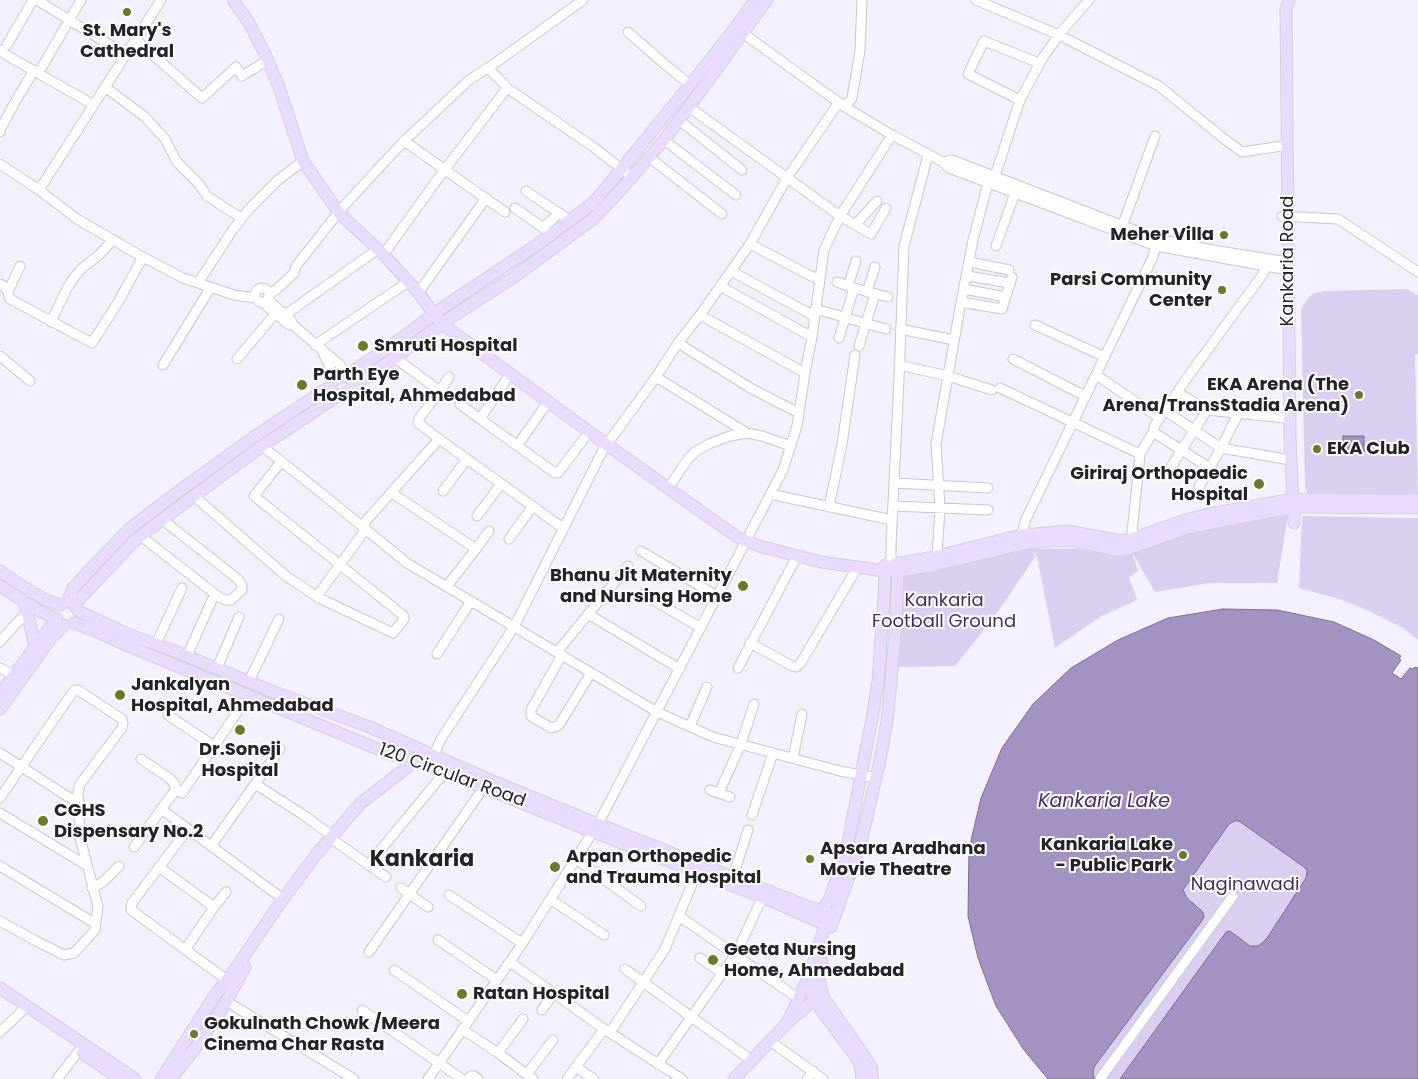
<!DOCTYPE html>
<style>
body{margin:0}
canvas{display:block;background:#f4f0fd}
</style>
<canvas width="1418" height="1079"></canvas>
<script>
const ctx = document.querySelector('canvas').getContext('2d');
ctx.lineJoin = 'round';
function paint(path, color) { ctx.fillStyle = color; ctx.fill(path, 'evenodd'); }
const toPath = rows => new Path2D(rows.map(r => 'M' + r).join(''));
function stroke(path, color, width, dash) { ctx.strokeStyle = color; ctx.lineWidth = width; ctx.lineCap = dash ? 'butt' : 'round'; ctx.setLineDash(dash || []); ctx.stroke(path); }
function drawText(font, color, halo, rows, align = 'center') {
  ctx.font = font + ' Poppins,sans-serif'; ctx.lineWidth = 4; ctx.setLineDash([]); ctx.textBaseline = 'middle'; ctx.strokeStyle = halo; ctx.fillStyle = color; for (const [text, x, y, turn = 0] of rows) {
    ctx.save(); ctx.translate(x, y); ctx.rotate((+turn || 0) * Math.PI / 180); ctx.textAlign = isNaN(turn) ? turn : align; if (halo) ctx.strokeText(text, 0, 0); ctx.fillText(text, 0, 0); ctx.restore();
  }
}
paint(toPath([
 [1407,289,1418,295,1418,354,1415,355,1418,496,1308,494,1305,487,1301,309,1309,297,1315,293,1324,291],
 [1289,508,1277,583,1210,583,1155,592,1132,552,1138,571,1129,577,1137,600,1100,617,1055,648,1037,556,1032,551,1035,557,995,616,955,666,898,667,898,650,904,575,1030,549,1130,548],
 [1302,516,1418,518,1418,640,1403,628,1369,611,1342,600,1299,588],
 [1235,821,1239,821,1244,823,1304,867,1307,871,1306,878,1267,938,1262,943,1258,946,1251,946,1226,932,1120,1079,1096,1079,1093,1074,1094,1067,1198,907,1187,898,1183,890,1229,824]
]), '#dbcff1');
const water = toPath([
 [1343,436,1364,436,1364,452,1343,452,1343,436],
 [1223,609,1277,610,1334,622,1374,640,1401,656,1399,659,1401,660,1392,673,1401,679,1410,668,1413,669,1415,667,1418,668,1418,1079,1120,1079,1226,932,1230,931,1250,946,1258,946,1262,943,1267,938,1306,878,1307,871,1304,867,1239,821,1235,821,1229,824,1183,890,1187,898,1203,912,1204,917,1201,922,1094,1067,1093,1074,1095,1079,1048,1079,1024,1050,996,1006,978,958,968,916,969,849,981,798,1002,748,1033,704,1071,668,1118,640,1168,618,1223,609]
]);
paint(water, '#a392c2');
stroke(water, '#7d7094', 1);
const minor = toPath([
 [37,0,126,55],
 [976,0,1059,35,1159,86,1223,138,1242,152,1282,146],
 [737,29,845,107,892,135,943,162,949,168,1156,246,1288,270],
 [628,32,661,61,690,85],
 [136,40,202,98,236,67,242,76,268,60],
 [7,45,33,0],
 [0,50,6,55,94,105],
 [42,67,81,0],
 [488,68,504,84,507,88,592,146,632,177],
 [105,87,145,117,165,139,177,162,199,184,207,196,241,218],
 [1020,100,968,74,984,41,1039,63],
 [689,107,840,216,871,234,886,208],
 [845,107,852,98,860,50,862,0],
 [679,120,742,170],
 [0,132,1,128,14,104,34,70],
 [664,140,736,195],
 [404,141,505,212],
 [649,157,722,214],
 [943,162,952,160,1157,239,1219,251,1288,262],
 [0,164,39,190,77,219,139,255,183,278,234,295,256,298],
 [39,190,161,0],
 [526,191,571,221],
 [515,208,552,234],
 [1282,216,1338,219,1418,272],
 [855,225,877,201],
 [543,227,560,213],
 [1122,227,1155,136],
 [750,244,811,276,820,279],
 [996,246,1015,193],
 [386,251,437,180,507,88],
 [970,262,1009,270],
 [20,266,8,292,10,299,92,343,117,304,143,257],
 [731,271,814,316],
 [967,276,1010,283],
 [837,282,854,288],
 [198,283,232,231,249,209,278,180,303,161],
 [0,284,4,286,8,292],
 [720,286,812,337],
 [848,286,856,261],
 '255 295a7 7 0 1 1 14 0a7 7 0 1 1-14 0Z',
 [421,289,486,198],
 [964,289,1006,297],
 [867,292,875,267],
 [269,294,276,290,294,273,296,266,342,208,404,141,431,116,468,81,498,61,583,0],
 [262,302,288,324,293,325,291,320,268,300],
 [961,302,1002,309,1012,277],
 [815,309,886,329],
 [285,315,378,249],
 [700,315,805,373],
 [51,322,67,288,73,279,81,269,99,255,113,240],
 [293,325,340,365,354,384],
 [1035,325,1105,357],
 [900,329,954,340],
 [839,338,854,288,888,297],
 [678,343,752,389,799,413],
 [315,345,408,282],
 [859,346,875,294],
 [323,352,331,371,341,384],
 [0,356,30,381],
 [395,358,440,391,420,417,418,423,439,439],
 [237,359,275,314],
 [1013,359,1085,396],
 [163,365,211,287],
 [899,365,948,376,992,390],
 [1096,375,1160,418],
 [656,377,747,433],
 [1000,388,1140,454],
 [440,391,449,377],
 [1182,395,1207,410,1284,418],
 [460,404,480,419,510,374],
 [1170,414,1221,448,1285,459],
 [480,419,555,473,558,473,589,432],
 [1153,432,1210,468],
 [262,446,325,496,407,563,657,712,713,737,840,771,876,778],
 [517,446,548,402],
 [1169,470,1207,410],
 [894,483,988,488],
 [671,484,688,459,696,451,711,443,730,436,747,433,762,436,791,446],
 [1199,487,1221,448,1238,414],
 [443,491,467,459],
 [392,493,476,549,447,586],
 [770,494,892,520],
 [194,496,286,576,319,598,393,633,404,619,404,616,254,496,281,462],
 [893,506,988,510],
 [829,507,842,444,855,355],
 [477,516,501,484],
 [141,536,220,598,226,600,231,600,242,590,242,585,239,580,163,520],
 [509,539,533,506],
 [1023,539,1022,535,1025,521,1153,257,1157,240],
 [1131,543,1140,454,1153,432,1155,425,1165,410,1187,378,1263,274,1266,267],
 [476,549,489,531],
 [641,551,717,596],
 [937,555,940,508,936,444,961,302,973,240,988,183,995,176,1020,100,1042,59,1061,32,1089,0],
 [891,564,891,545,899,379,904,246,928,155],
 [643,594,701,628],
 [317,596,366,529,364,523,439,439,563,528],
 [588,614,680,669],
 [0,642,12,628,27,613],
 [750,643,792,666,796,667,800,664,857,568],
 [156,644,182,588],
 [557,652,628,566],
 [437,654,471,601],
 [562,655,531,710,531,716,551,728,555,727,559,725,591,673],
 [187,656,212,600],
 [0,668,13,675],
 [217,668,239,617],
 [738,668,797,556],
 [249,681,279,619],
 [168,715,214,746],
 [690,726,707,687],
 [0,753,70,798,79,801],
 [434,755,441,739,514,627,606,444,610,440,656,377,678,343,700,315,750,244,787,178,839,102],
 [793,758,802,714],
 [141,759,169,778,174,783,176,789],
 [255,784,302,814,332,836],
 [710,790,730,797],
 [719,793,741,744,754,704],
 [0,798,70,696,75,690,78,690,122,719,123,723,122,728,80,784,78,792,80,838,98,906,95,930,74,953,64,955,36,941,0,921],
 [161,809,283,899],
 [0,813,86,865],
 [752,815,773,753],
 [188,829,132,903,131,910,227,980],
 [336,842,386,877],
 [211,846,280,749],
 [134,847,176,789,182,793,249,695],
 [576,859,641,906],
 [368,865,445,772],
 [0,866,96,924],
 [159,867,214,907],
 [733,877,748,830],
 [92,888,103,882,119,866],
 [401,888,428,907],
 [449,895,522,943],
 [550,899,604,935],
 [679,916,799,999],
 [438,940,497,980],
 [185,950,214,907,226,892],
 [369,952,484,787],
 [700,958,722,973],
 [510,962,604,1029],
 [625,969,751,1060],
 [394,970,468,1021],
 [226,1001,354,1079],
 [362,1010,462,1079],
 [542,1010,554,993],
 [613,1028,665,949,697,872],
 [462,1029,498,1053,533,1079],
 [0,1032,22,1011],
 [770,1041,823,1079],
 [498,1053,523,1019],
 [658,1064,736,954,762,898],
 [576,1067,594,1079],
 [527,1074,553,1040],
 [57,1079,79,1051],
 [428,1079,518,950,598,824,783,470,797,426,805,373,812,337,824,250,840,216,892,135],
 [468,1079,471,1076,474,1076,478,1079],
 [567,1079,604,1029,682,1079],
 [807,1079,813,1071],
 [1100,1079,1233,896]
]);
const major = toPath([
 [233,0,249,23,265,54,279,87,303,161,339,213,383,254,417,291,442,324,606,444,737,537,759,546,821,562,885,571,899,571,930,566,1023,544,1047,541,1068,540,1118,550,1130,548,1187,528,1211,523,1294,507,1418,508],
 [1289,0,1286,9,1290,438,1294,523],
 [895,564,929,558,1022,535,1046,533,1068,531,1121,541,1132,539,1185,520,1209,514,1293,499,1418,500],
 [0,571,19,584,44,599,60,605],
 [0,586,39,611,57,619,46,632,0,694],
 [24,600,35,646],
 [67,602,73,588,128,530,187,485,254,437,398,341,439,310,538,244,593,203,614,178,690,85,735,28,755,0],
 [74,605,135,540,194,496,262,446,395,358,447,320,514,277,593,219,618,193,664,140,689,107,767,0],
 [78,611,125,633,172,650,269,690,367,726,490,780,598,824,799,903,835,916],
 [74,623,91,629,126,645,385,752,417,763,425,764,593,832,767,899,831,927],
 [0,709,52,637,64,625],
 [833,921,860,846,879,765,887,721,891,681,896,620,898,565],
 [822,961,818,974,823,997,865,1057,872,1069,872,1079],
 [0,988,135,1079],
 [789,1019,809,976],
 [82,1053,120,1079],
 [161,1079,215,995,234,971,276,909,315,856,361,803,419,758],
 [171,1079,194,1050,224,1006,245,967],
 [734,1079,787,1023,815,999,821,998],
 [862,1079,860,1065,854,1054,821,1010,815,999,812,994,809,976,827,919,821,912,830,898,847,847,872,719,878,681,884,598,885,565]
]);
stroke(minor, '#cbc6d6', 11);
stroke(major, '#d3d3d4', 13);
stroke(minor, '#fff', 9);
stroke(major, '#e8dbff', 11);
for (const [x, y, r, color] of [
 [127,12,5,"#697b2a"],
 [1224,235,5,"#697b2a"],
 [1222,290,5,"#697b2a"],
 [363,346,6,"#697b2a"],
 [302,385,6,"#697b2a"],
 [1359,395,5,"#697b2a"],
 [1317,449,5,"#697b2a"],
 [1259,484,6,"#697b2a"],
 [743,586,6,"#697b2a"],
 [120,695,6,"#697b2a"],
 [240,730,6,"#697b2a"],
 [43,821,6,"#697b2a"],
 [1183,855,5,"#697b2a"],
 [810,859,5,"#697b2a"],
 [555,867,6,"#697b2a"],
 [713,960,6,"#697b2a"],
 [462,994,6,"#697b2a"],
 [194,1034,5,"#697b2a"]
]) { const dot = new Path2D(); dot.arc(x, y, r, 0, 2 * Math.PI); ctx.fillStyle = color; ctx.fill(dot); stroke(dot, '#fff', 2); }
drawText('bold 18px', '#242228', '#fff', [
 ["St. Mary's",127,31,"center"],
 ["Cathedral",127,52,"center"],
 ["Meher Villa",1214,235,"right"],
 ["Parsi Community",1212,280,"right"],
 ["Center",1212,301,"right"],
 ["Smruti Hospital",374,346],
 ["Parth Eye",313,375],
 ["Hospital, Ahmedabad",313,396],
 ["EKA Arena (The",1349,385,"right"],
 ["Arena/TransStadia Arena)",1349,406,"right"],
 ["EKA Club",1327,449],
 ["Giriraj Orthopaedic",1248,474,"right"],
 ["Hospital",1248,495,"right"],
 ["Bhanu Jit Maternity",732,576,"right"],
 ["and Nursing Home",732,597,"right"],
 ["Jankalyan",131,685],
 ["Hospital, Ahmedabad",131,706],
 ["Dr.Soneji",240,750,"center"],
 ["Hospital",240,771,"center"],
 ["CGHS",54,811],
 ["Dispensary No.2",54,832],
 ["Kankaria Lake",1173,845,"right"],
 ["- Public Park",1173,866,"right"],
 ["Apsara Aradhana",820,849],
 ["Movie Theatre",820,870],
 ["Arpan Orthopedic",566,857],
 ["and Trauma Hospital",566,878],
 ["Geeta Nursing",724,950],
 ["Home, Ahmedabad",724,971],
 ["Ratan Hospital",473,994],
 ["Gokulnath Chowk /Meera",204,1024],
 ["Cinema Char Rasta",204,1045]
], 'left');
drawText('18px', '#242228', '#fff', [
 ["Kankaria Road",1288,261,-90],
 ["120 Circular Road",452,776,20]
]);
drawText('18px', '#442b66', '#fff', [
 ["Kankaria",944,601],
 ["Football Ground",944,622],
 ["Naginawadi",1245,885]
]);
drawText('italic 19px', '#452b67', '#fff', [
 ["Kankaria Lake",1104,802]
]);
drawText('bold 22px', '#242228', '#fff', [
 ["Kankaria",422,860]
]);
</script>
